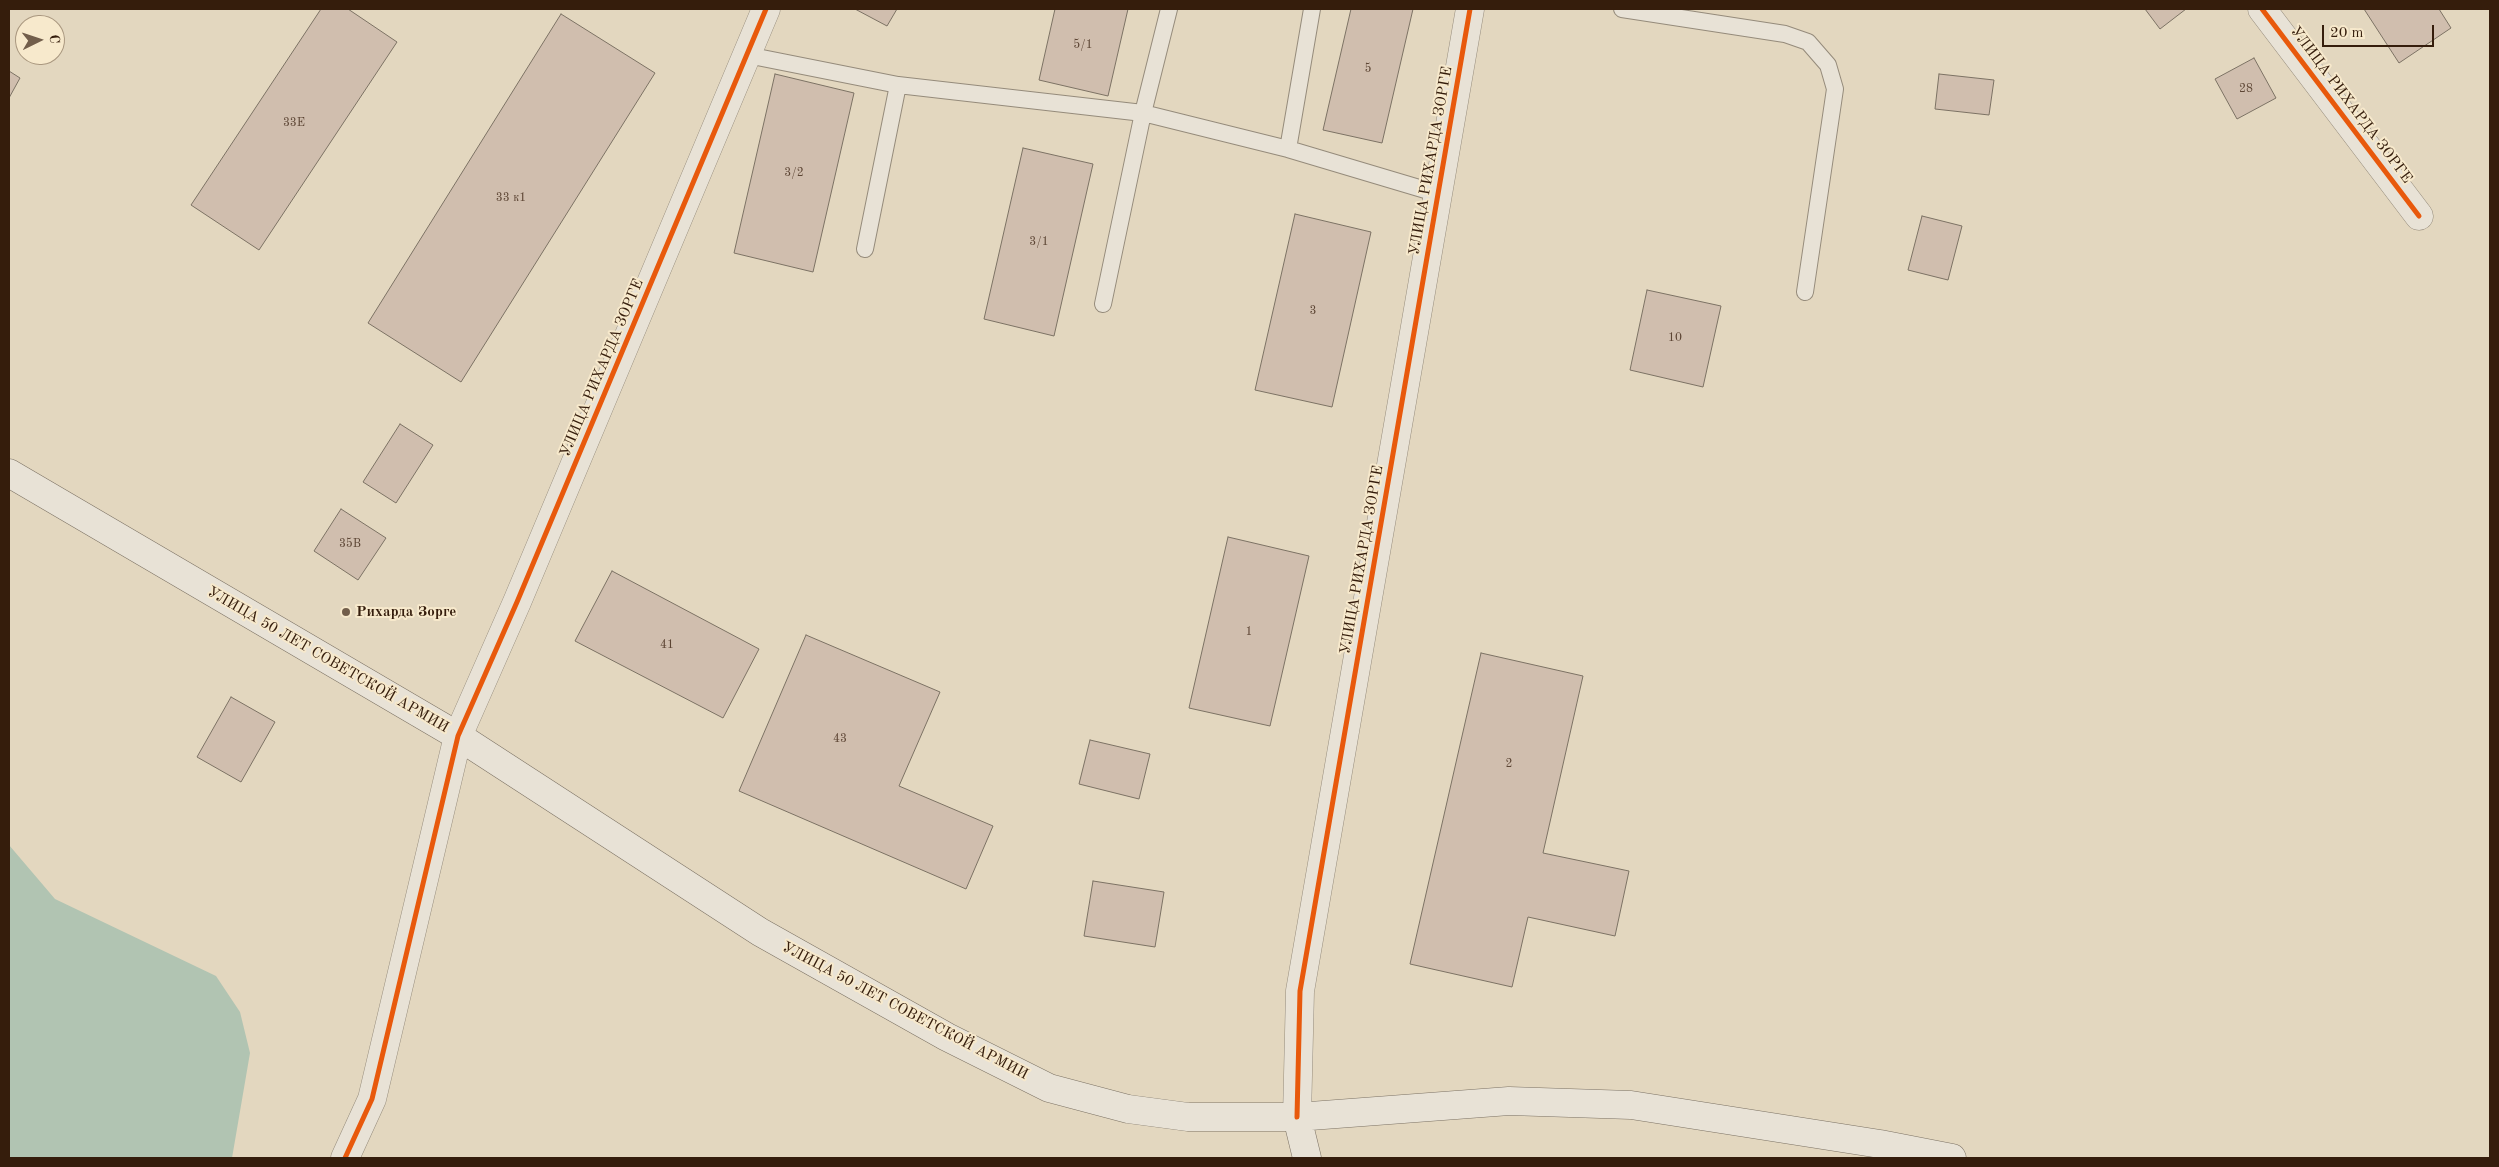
<!DOCTYPE html>
<meta charset="utf-8">
<style>
body{margin:0}
#map{position:relative;width:2499px;height:1167px;overflow:hidden;background:#e3d7bf;font-family:"Old Standard TT",serif}
canvas{display:block}
.frame{position:absolute;inset:0;border:10px solid #351d0c;pointer-events:none}
.north{position:absolute;left:15px;top:15px;width:50px;height:50px;box-sizing:border-box;background:#f7e9cc;border:1px solid #a9977f;border-radius:50%;rotate:86deg;font-size:14px;font-weight:700;line-height:20px;text-align:center;color:#351d0c}
.north::after{content:'';display:block;margin:auto;width:18px;height:22px;background:#725e4b;clip-path:polygon(50% 0,100% 100%,50% 72%,0 100%)}
.scale{position:absolute;left:2322px;top:25px;width:112px;height:22px;box-sizing:border-box;border:2px solid #351d0c;border-top:0;padding-left:6px;font-size:15px;line-height:18px;white-space:nowrap;color:#351d0c;-webkit-text-stroke:4px #f7e9cc;paint-order:stroke}
</style>
<div id="map">
<canvas width="2499" height="1167"></canvas>
<div class="frame"></div>
<div class="north">С</div>
<div class="scale">20 m</div>
</div>
<script>
const ctx = document.querySelector('canvas').getContext('2d');
ctx.lineJoin = 'round';
function paint(path, color) { ctx.fillStyle = color; ctx.fill(path, 'evenodd'); }
const toPath = rows => new Path2D(rows.map(r => 'M' + r).join(''));
function stroke(path, color, width, dash) { ctx.strokeStyle = color; ctx.lineWidth = width; ctx.lineCap = dash ? 'butt' : 'round'; ctx.setLineDash(dash || []); ctx.stroke(path); }
function drawText(font, color, halo, rows, align = 'center') {
  ctx.font = font + ' "Old Standard TT",serif'; ctx.lineWidth = 4; ctx.setLineDash([]); ctx.textBaseline = 'middle'; ctx.strokeStyle = halo; ctx.fillStyle = color; for (const [text, x, y, turn = 0] of rows) {
    ctx.save(); ctx.translate(x, y); ctx.rotate((+turn || 0) * Math.PI / 180); ctx.textAlign = isNaN(turn) ? turn : align; if (halo) ctx.strokeText(text, 0, 0); ctx.fillText(text, 0, 0); ctx.restore();
  }
}
paint(toPath([
 [9,845,55,899,216,976,240,1012,250,1053,232,1158,9,1158]
]), '#b1c4b2');
const building = toPath([
 [321,9,348,9,397,42,259,250,191,205,321,9],
 [855,9,897,9,887,26,855,9],
 [1055,9,1128,9,1108,96,1039,80,1055,9],
 [1351,9,1413,9,1382,143,1323,130,1351,9],
 [2145,9,2186,9,2160,29,2145,9],
 [2364,9,2439,9,2451,28,2399,63,2364,9],
 [561,14,655,73,461,382,368,323,561,14],
 [2254,58,2276,98,2237,119,2215,79,2254,58],
 [9,71,20,78,9,98,9,71],
 [775,74,854,93,813,272,734,253,775,74],
 [1939,74,1994,80,1989,115,1935,109,1939,74],
 [1023,148,1093,164,1054,336,984,319,1023,148],
 [1295,214,1371,232,1332,407,1255,390,1295,214],
 [1922,216,1962,226,1948,280,1908,270,1922,216],
 [1647,290,1721,306,1703,387,1630,370,1647,290],
 [400,424,433,445,396,503,363,482,400,424],
 [341,509,386,538,358,580,314,551,341,509],
 [1228,537,1309,556,1270,726,1189,708,1228,537],
 [612,571,759,649,723,718,575,641,612,571],
 [806,635,940,692,899,786,993,826,966,889,739,791,806,635],
 [1481,653,1583,676,1543,853,1629,871,1615,936,1528,917,1512,987,1410,964,1481,653],
 [231,697,275,722,241,782,197,757,231,697],
 [1090,740,1150,754,1139,799,1079,784,1090,740],
 [1093,881,1164,892,1155,947,1084,936,1093,881]
]);
paint(building, '#d0beae');
stroke(building, '#7c7264', 1);
const lane = toPath([
 [1622,9,1785,34,1808,42,1828,65,1835,89,1805,292],
 [747,55,898,85,1143,113,1288,149,1439,194],
 [1288,149,1312,9],
 [865,249,898,85],
 [1103,304,1143,113,1169,9]
]);
const street = toPath([
 [2262,9,2419,216],
 [1297,1117,1300,991,1470,9],
 [345,1158,372,1099,458,736,517,602,766,9]
]);
const secondary = toPath([
 [9,473,458,736,760,932,947,1037,1049,1088,1128,1109,1188,1117,1297,1117,1509,1101,1631,1105,1880,1144,1952,1158],
 [1297,1117,1307,1158]
]);
stroke(lane, '#958b7b', 18);
stroke(street, '#958b7b', 29);
stroke(secondary, '#7c7264', 29);
stroke(lane, '#e8e2d6', 16);
stroke(street, '#e8e2d6', 28);
stroke(secondary, '#e8e2d6', 28);
stroke(toPath([
 [2262,9,2419,216],
 [1297,1117,1300,991,1470,9],
 [345,1158,372,1099,458,736,517,602,766,9]
]), '#e8590c', 5);
for (const [x, y, r, color] of [
 [346,612,5,"#725e4b"]
]) { const dot = new Path2D(); dot.arc(x, y, r, 0, 2 * Math.PI); ctx.fillStyle = color; ctx.fill(dot); stroke(dot, '#f7e9cc', 2); }
drawText('12px', '#5c4534', null, [
 ["5/1",1083,45],
 ["5",1368,69],
 ["28",2246,89],
 ["33Е",294,123],
 ["3/2",794,173],
 ["33 к1",511,198],
 ["3/1",1039,242],
 ["3",1313,311],
 ["10",1675,338],
 ["35В",350,544],
 ["1",1249,632],
 ["41",667,645],
 ["43",840,739],
 ["2",1509,764]
]);
drawText('15px', '#351d0c', '#f7e9cc', [
 ["УЛИЦА РИХАРДА ЗОРГЕ",2351,105,53],
 ["УЛИЦА РИХАРДА ЗОРГЕ",1431,161,-80],
 ["УЛИЦА РИХАРДА ЗОРГЕ",602,368,-67],
 ["УЛИЦА РИХАРДА ЗОРГЕ",1362,560,-80],
 ["УЛИЦА 50 ЛЕТ СОВЕТСКОЙ АРМИИ",328,660,30],
 ["УЛИЦА 50 ЛЕТ СОВЕТСКОЙ АРМИИ",905,1011,28]
]);
drawText('bold 15px', '#351d0c', '#f7e9cc', [
 ["Рихарда Зорге",356,612]
], 'left');
</script>
